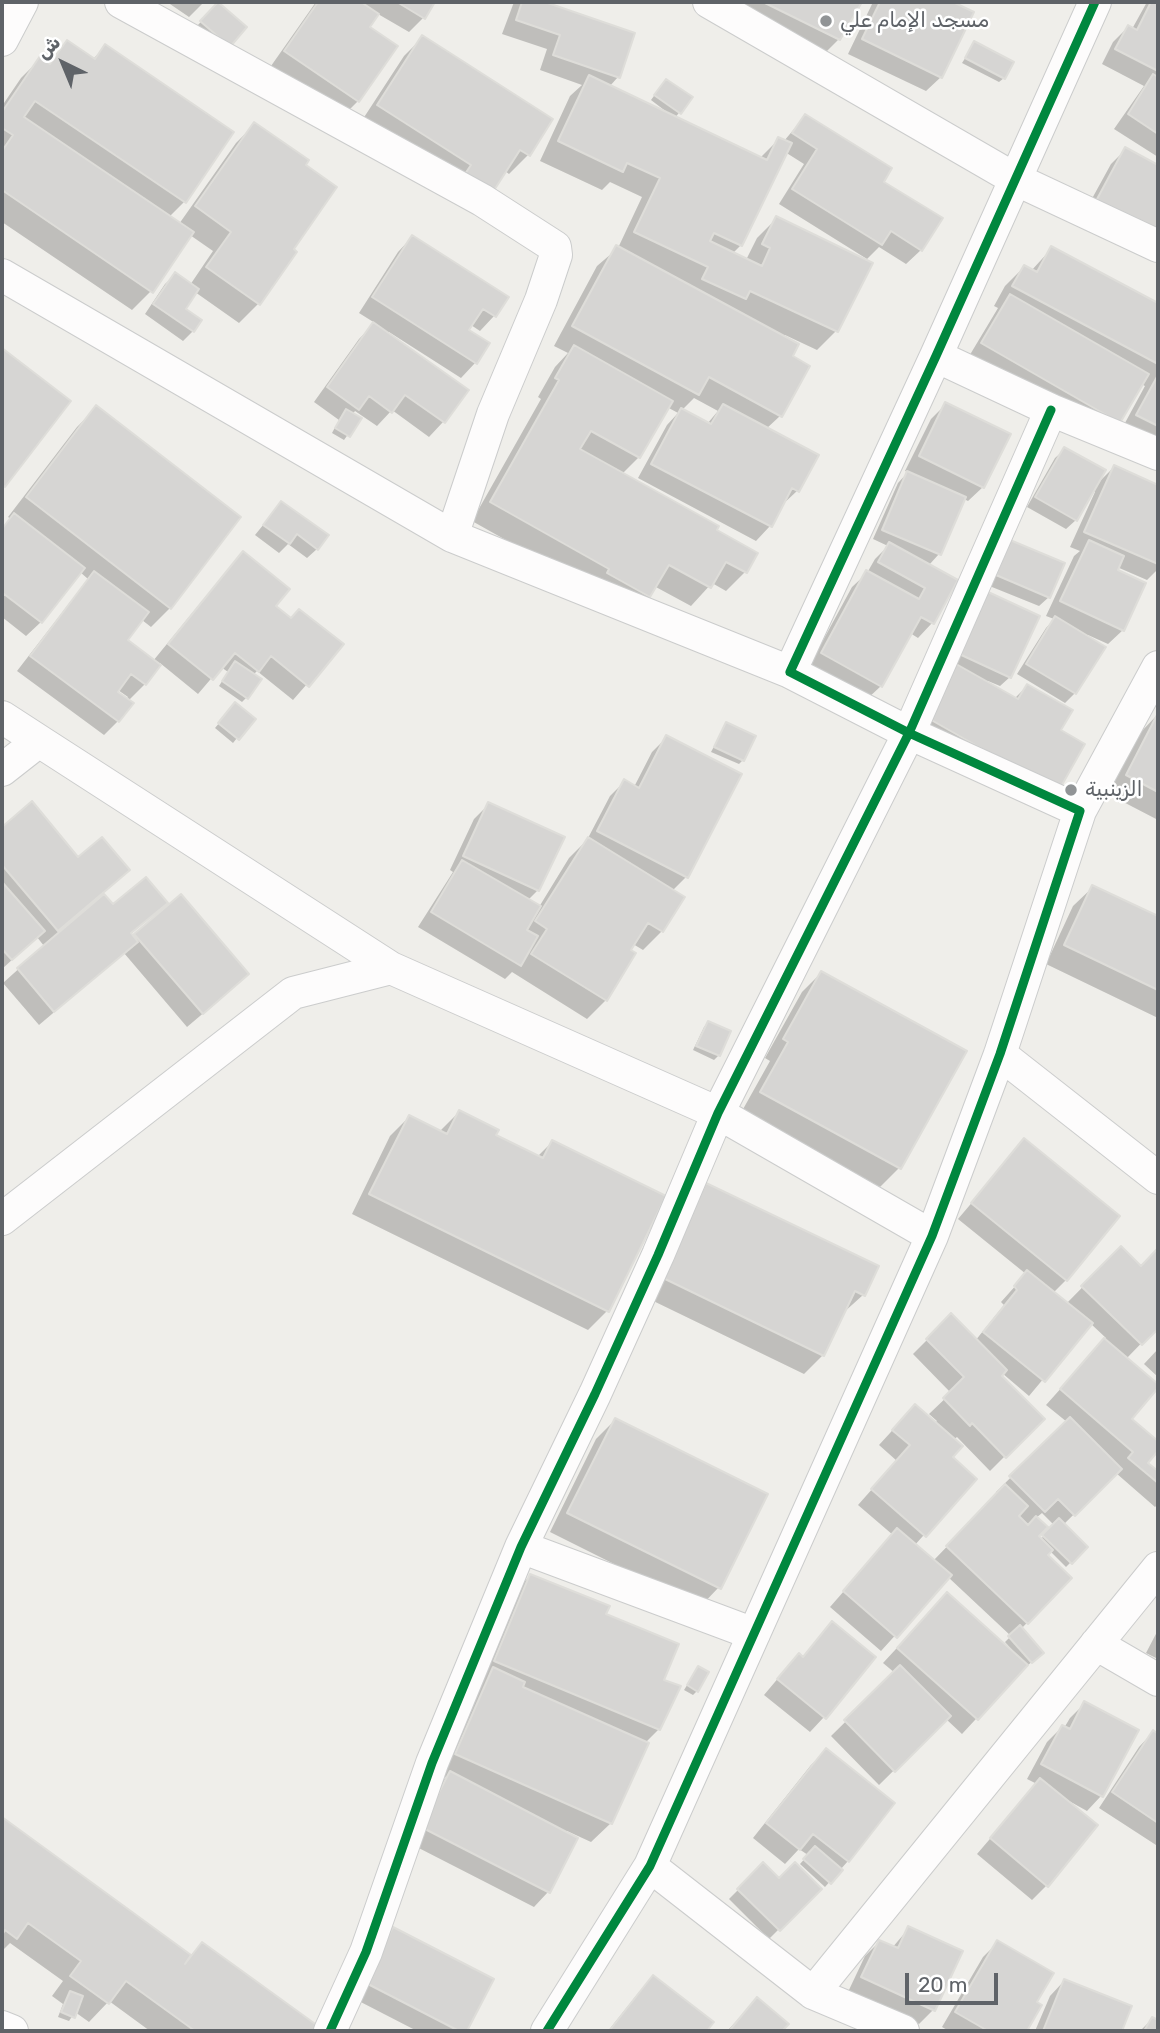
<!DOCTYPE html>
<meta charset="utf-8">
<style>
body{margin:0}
#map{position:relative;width:1160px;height:2033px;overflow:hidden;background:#efeeea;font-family:Rubik,Vazirmatn,sans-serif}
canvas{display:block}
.frame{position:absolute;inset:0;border:4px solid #5f6368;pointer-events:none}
.north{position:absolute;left:28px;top:28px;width:70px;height:70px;-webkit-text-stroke:5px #fff;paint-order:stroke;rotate:317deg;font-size:19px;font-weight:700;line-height:28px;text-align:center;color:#5f6368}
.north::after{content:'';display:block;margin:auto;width:24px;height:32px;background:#5f6368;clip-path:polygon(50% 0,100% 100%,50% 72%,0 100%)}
.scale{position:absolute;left:905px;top:1973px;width:93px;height:32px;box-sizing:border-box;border:4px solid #5f6368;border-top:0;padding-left:9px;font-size:21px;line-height:24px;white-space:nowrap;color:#5f6368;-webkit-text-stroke:5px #fff;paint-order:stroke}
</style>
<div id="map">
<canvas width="1160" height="2033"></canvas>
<div class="frame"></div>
<div class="north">ش</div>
<div class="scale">20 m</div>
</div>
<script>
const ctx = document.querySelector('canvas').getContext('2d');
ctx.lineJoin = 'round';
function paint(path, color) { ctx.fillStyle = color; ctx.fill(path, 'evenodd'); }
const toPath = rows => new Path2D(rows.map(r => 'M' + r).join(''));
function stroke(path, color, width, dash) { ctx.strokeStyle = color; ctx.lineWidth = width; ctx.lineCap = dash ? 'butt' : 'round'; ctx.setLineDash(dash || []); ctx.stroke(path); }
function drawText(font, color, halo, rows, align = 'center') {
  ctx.font = font + ' Rubik,Vazirmatn,sans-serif'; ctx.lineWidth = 5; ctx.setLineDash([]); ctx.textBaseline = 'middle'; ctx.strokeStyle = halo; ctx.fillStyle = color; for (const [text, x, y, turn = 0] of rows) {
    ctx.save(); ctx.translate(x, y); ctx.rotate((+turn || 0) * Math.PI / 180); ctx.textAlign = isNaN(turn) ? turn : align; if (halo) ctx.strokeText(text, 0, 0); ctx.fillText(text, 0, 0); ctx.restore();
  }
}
paint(toPath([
 [167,2,204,2,189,17],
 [316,2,433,2,423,18,409,32,378,14,368,27,396,46,358,101,343,116,271,66],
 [514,2,543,2,633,34,618,77,609,87,667,114,668,113,651,100,662,85,690,98,675,118,760,158,779,139,784,141,805,116,882,182,921,250,906,264,879,247,867,259,779,204,804,164,785,152,741,245,732,254,746,260,757,238,776,219,870,263,836,331,817,350,785,335,784,338,790,357,780,416,766,429,797,491,782,505,770,526,756,541,638,478,667,425,678,413,667,407,639,457,622,474,715,531,745,572,726,591,712,583,691,606,654,586,649,596,630,615,591,588,472,521,541,399,538,397,555,367,568,353,554,346,597,266,618,248,642,197,610,182,602,190,540,161,570,96,582,85,540,70,547,49,502,34],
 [694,398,718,411,707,424,682,410],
 [707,2,860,2,839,39,820,58],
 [873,2,949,2,972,13,941,77,926,91,848,54],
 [1147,2,1158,2,1158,157,1114,129,1144,86,1102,64,1113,42,1128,27,1132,29],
 [218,4,224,50,197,26],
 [423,37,528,155,509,174,505,171,490,194,471,213,446,197,359,125,404,56],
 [67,43,92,60,105,47,184,202,169,217,179,224,236,143,255,124,291,250,295,252,258,304,239,323,195,292,183,310,193,331,183,341,145,314,165,284,175,275,190,285,213,251,190,235,151,291,132,310,2,222,2,106,21,78,40,59,47,63],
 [975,43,1004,78,999,82,962,63],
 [1126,149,1158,167,1158,253,1083,215,1111,164],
 [412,237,506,298,494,316,480,331,471,325,467,331,488,344,475,363,461,378,389,332,387,334,466,390,443,422,429,437,392,410,377,426,355,411,352,415,359,419,344,440,332,433,339,420,314,402,359,339,375,323,359,313,398,252],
 [1052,248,1158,305,1158,455,1119,434,1145,386,1141,384,1119,422,968,358,998,308,994,306,1005,286,1024,267,1031,271],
 [2,350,69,401,2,488],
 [945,405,983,487,968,501,964,499,939,554,929,565,956,580,932,623,918,638,910,633,881,686,866,700,808,668,852,587,867,573,875,559,888,546,873,539,898,483,908,472,905,471,931,419],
 [96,408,170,608,151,627,142,620,126,641,153,661,229,568,243,553,274,606,291,620,341,645,293,700,257,671,253,675,246,698,242,702,219,686,228,672,221,667,198,694,160,663,145,684,128,701,118,721,104,735,17,671,88,579,80,572,41,622,26,636,2,617,2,528,11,519,8,517,77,427],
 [118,690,128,697,126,700,116,692],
 [1065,449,1098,483,1114,467,1158,487,1158,569,1147,580,1117,567,1123,630,1108,644,1088,635,1087,637,1103,647,1075,693,1065,703,1017,674,1046,628,1054,619,1046,616,1074,556,1080,551,1070,547,1095,492,1092,491,1076,520,1066,529,1027,507,1055,458],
 [281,503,317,549,307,558,288,544,279,553,255,535],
 [1001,552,1049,597,1039,606,987,585],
 [977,603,1010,677,1000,686,988,681,987,683,1014,699,1027,686,1059,731,1056,791,913,732,949,663],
 [231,709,237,738,233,743,215,728],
 [1158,714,1158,820,1108,794,1141,732],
 [726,724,743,760,739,764,711,752],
 [667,737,686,877,672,891,662,931,643,950,633,944,606,1000,587,1019,512,972,505,979,418,927,453,872,450,870,474,819,489,804,538,890,528,900,539,907,569,858,587,840,610,796,624,782,634,787,652,752],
 [32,804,78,859,128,870,102,894,113,907,165,903,130,935,132,938,181,896,233,988,187,1027,124,953,39,1025,3,983,44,946,37,937,2,969,2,829],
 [1093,887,1158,919,1158,1018,1046,964,1073,906],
 [821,973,964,1052,899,1168,880,1187,742,1111,770,1061,765,1058,802,992],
 [708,1023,719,1055,714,1060,693,1050,704,1027],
 [459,1112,494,1136,537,1157,552,1142,607,1311,588,1330,352,1214,390,1136,409,1117,440,1131],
 [1025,1140,1066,1280,1053,1293,1066,1304,1121,1248,1141,1268,1158,1250,1158,1326,1126,1359,1129,1419,1158,1443,1158,1448,1146,1463,1158,1474,1158,1504,1155,1507,1116,1473,1063,1525,1086,1547,1066,1567,1050,1551,1046,1555,1070,1578,1021,1629,1042,1653,1027,1666,1026,1665,962,1734,946,1719,879,1785,831,1736,895,1673,883,1663,933,1609,1012,1653,1014,1652,1005,1642,1011,1636,948,1577,881,1651,830,1607,893,1535,858,1505,897,1461,879,1445,901,1421,935,1423,937,1421,929,1414,951,1393,913,1354,951,1316,975,1341,1004,1305,1001,1302,1026,1274,958,1219],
 [1090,1323,1106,1338,1046,1405,1067,1422,996,1492,998,1494,933,1561,914,1546,974,1479,951,1458,953,1440,957,1437,990,1471,1042,1419,999,1376,1002,1373,1029,1396],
 [1042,1513,1054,1525,1040,1540,1036,1537,1036,1518],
 [707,1185,863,1295,843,1313,823,1355,804,1374,643,1296,688,1204],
 [1158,1349,1158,1377,1144,1364],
 [615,1420,719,1587,700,1607,550,1532,596,1439],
 [530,1576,604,1615,662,1681,659,1729,645,1743,611,1823,591,1842,567,1831,566,1834,576,1839,548,1892,534,1907,407,1842,436,1788,446,1777,437,1773,511,1595],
 [832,1623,824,1717,810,1732,764,1695,785,1670,802,1658],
 [1158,1630,1158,1659,1146,1653],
 [698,1668,697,1691,693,1695,684,1690],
 [1084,1704,1136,1731,1101,1796,1087,1811,1069,1801,1068,1802,1046,1886,1032,1900,977,1854,1037,1784,1027,1779,1047,1742,1062,1727,1064,1728,1070,1718],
 [1153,1732,1158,1736,1158,1843,1156,1845,1099,1808,1139,1747],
 [826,1751,848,1861,825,1887,800,1864,808,1855,799,1849,785,1864,753,1838,811,1765],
 [2,1819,190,1956,202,1944,315,2026,311,2031,150,2031,109,2001,89,2022,75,2012,69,2021,58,2017,63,2004,52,1996,63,1981,10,1943,2,1951],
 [763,1865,779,1881,819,1889,769,1939,729,1899],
 [909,1928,933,2010,919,2024,848,1992,865,1956,879,1942,892,1948],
 [393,1929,492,1980,465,2031,417,2031,351,1997,378,1943],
 [998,1942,1034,2003,1039,2006,1025,2031,949,2031,942,2027,983,1957],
 [653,1977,712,2022,705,2031,608,2031,639,1992],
 [1064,1981,1130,2007,1120,2031,1035,2031,1050,1996],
 [757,1999,786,2024,780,2031,727,2031],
 [1152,2019,1158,2022,1158,2031,1140,2031]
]), '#0003');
const building = toPath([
 [218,2,247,27,230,47,200,21,218,2],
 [318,2,361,2,379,14,370,27,398,46,359,102,284,51,318,2],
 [397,2,435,2,425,19,397,2],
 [522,2,545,2,635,33,620,78,553,55,560,35,516,20,522,2],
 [763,2,862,2,840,40,763,2],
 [880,2,953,2,974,12,942,78,862,39,880,2],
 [1151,2,1158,2,1158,71,1115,49,1128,25,1137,30,1151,2],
 [422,35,553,119,530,156,520,150,491,195,463,177,471,165,377,105,422,35],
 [67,40,95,59,105,44,234,132,186,203,35,101,24,117,194,232,153,293,2,190,2,151,13,135,2,128,2,112,40,56,50,64,67,40],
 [974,41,1014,62,1005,79,965,58,974,41],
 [1153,74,1158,77,1158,134,1128,114,1153,74],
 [589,75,767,160,778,137,792,143,742,246,714,233,710,241,762,266,770,248,762,244,776,216,873,263,838,332,750,291,746,299,702,279,708,267,634,232,660,178,627,163,623,172,558,141,589,75],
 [666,79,693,97,681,114,654,95,666,79],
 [805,114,892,168,884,182,943,218,922,251,891,231,882,245,792,189,817,149,792,133,805,114],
 [254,122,309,160,306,165,337,187,294,249,297,252,260,305,206,267,231,232,195,206,254,122],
 [1125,147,1158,165,1158,234,1096,201,1125,147],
 [412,235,509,297,496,317,483,309,469,330,490,343,477,364,372,297,412,235],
 [616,245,799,344,793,356,810,366,782,417,709,377,699,395,572,326,616,245],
 [1051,246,1158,303,1158,364,1012,286,1024,265,1037,272,1051,246],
 [175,272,199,289,186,309,202,320,194,332,153,304,175,272],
 [1010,294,1149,374,1120,423,981,343,1010,294],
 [373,322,469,390,445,423,405,395,392,413,369,396,359,410,327,387,373,322],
 [574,345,673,401,640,458,591,431,580,449,719,526,717,530,758,553,747,573,726,562,711,588,669,565,650,597,607,573,609,569,490,502,559,380,555,378,574,345],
 [2,348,71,401,5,487,2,485,2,348],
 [1158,375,1158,426,1136,415,1158,375],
 [945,402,1011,434,984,488,919,456,945,402],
 [723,404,819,455,799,492,792,488,772,527,651,464,681,408,711,424,723,404],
 [96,405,241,517,171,609,26,497,96,405],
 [346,409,362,418,350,437,335,428,346,409],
 [1064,447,1106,470,1077,521,1035,497,1064,447],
 [1114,465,1158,485,1158,564,1084,532,1114,465],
 [907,471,966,497,941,555,882,530,907,471],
 [281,501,329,535,318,550,297,534,290,544,263,525,281,501],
 [14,513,85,568,42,623,4,594,2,598,2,529,14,513],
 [1010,540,1065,563,1050,598,996,575,1010,540],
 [1089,540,1124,556,1118,570,1146,583,1124,631,1060,601,1089,540],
 [889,542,958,580,934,624,921,617,882,687,821,653,866,570,919,599,925,588,878,562,889,542],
 [243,551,290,589,276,606,291,618,299,609,344,644,309,687,271,656,259,672,235,653,213,680,168,644,243,551],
 [94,571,149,612,128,640,161,665,146,685,131,674,118,692,134,703,119,722,30,656,94,571],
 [986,591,1040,616,1011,678,957,653,986,591],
 [1055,616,1106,647,1076,694,1026,664,1055,616],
 [235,661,262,679,248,699,222,681,235,661],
 [956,664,1018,699,1027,684,1073,710,1061,730,1085,744,1058,792,926,717,956,664],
 [235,702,256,719,239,740,218,723,235,702],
 [1158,713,1158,792,1126,775,1158,713],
 [726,722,756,736,744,761,714,747,726,722],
 [666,735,742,774,688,878,597,831,624,779,639,788,666,735],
 [32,801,78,857,102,837,130,870,58,931,2,865,2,827,32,801],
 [488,802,565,837,539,891,463,856,488,802],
 [588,837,685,897,663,932,648,923,631,950,636,953,607,1001,531,954,547,929,535,921,588,837],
 [462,860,541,906,527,930,538,936,521,966,431,912,462,860],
 [146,877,168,903,131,933,138,942,54,1012,17,968,104,894,113,904,146,877],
 [2,882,45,931,12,960,2,949,2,882],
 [1092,885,1158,916,1158,990,1064,945,1092,885],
 [181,894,249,974,203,1014,134,934,181,894],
 [821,971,967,1051,901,1169,760,1092,788,1042,783,1039,821,971],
 [708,1021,731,1031,720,1056,696,1046,708,1021],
 [459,1110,499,1130,496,1135,543,1158,552,1140,666,1196,609,1312,369,1194,409,1115,447,1134,459,1110],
 [1024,1138,1120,1216,1067,1281,971,1203,1024,1138],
 [706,1183,879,1266,865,1296,855,1291,824,1356,661,1277,706,1183],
 [1121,1246,1141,1266,1158,1248,1158,1329,1142,1345,1081,1286,1121,1246],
 [1027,1270,1093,1323,1045,1382,983,1332,1017,1290,1014,1286,1027,1270],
 [951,1313,1007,1370,1002,1376,1045,1419,1006,1458,972,1423,970,1426,943,1398,964,1377,926,1339,951,1313],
 [1104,1338,1158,1384,1158,1388,1132,1419,1158,1441,1158,1451,1148,1463,1158,1471,1158,1483,1128,1458,1133,1452,1060,1389,1104,1338],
 [915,1404,963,1446,953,1457,977,1479,926,1537,871,1489,910,1445,892,1430,915,1404],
 [1070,1417,1122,1469,1075,1516,1058,1499,1045,1512,1009,1476,1070,1417],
 [615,1418,768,1494,721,1589,567,1513,615,1418],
 [1005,1484,1028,1506,1019,1516,1028,1525,1036,1516,1048,1527,1039,1536,1053,1550,1048,1555,1072,1578,1028,1624,946,1546,1005,1484],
 [1059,1518,1088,1547,1072,1564,1042,1535,1059,1518],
 [897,1528,952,1575,897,1638,843,1591,897,1528],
 [530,1574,610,1606,606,1614,679,1644,664,1680,681,1686,660,1730,494,1661,530,1574],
 [947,1592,1028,1665,978,1720,897,1648,947,1592],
 [832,1621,876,1657,826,1719,777,1679,799,1653,803,1657,832,1621],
 [1020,1625,1044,1653,1032,1663,1008,1636,1020,1625],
 [900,1665,951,1716,895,1772,844,1720,900,1665],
 [698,1666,709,1672,698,1692,687,1685,698,1666],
 [493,1667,525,1682,523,1687,649,1743,612,1824,455,1754,493,1667],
 [1084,1701,1139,1730,1103,1797,1041,1764,1062,1725,1070,1729,1084,1701],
 [1153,1730,1158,1734,1158,1823,1112,1792,1153,1730],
 [826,1748,895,1803,849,1862,813,1834,800,1850,766,1823,826,1748],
 [450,1771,578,1838,550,1893,421,1827,450,1771],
 [1040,1778,1098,1825,1048,1887,990,1838,1040,1778],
 [2,1817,191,1955,185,1964,202,1942,318,2026,314,2031,195,2031,126,1981,109,2004,70,1976,81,1961,28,1923,17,1939,5,1930,2,1935,2,1817],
 [815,1846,843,1870,831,1884,803,1859,815,1846],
 [763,1862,779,1878,795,1862,822,1889,780,1931,737,1889,763,1862],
 [908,1926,963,1951,935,2011,861,1977,879,1940,898,1948,908,1926],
 [393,1927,494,1979,467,2031,459,2031,364,1982,393,1927],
 [997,1940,1054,1973,1037,2002,1042,2005,1027,2031,988,2031,955,2012,997,1940],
 [653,1975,714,2022,707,2031,609,2031,653,1975],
 [1064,1979,1132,2006,1122,2031,1043,2031,1064,1979],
 [70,1991,83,1996,75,2018,61,2012,70,1991],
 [757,1997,789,2024,782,2031,729,2031,757,1997],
 [1152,2017,1158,2020,1158,2031,1144,2031,1152,2017]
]);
paint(building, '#d6d5d3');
stroke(building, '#deddd9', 2);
const minor = toPath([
 [121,2,482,200,555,247,556,255,541,300,493,414,452,536],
 [709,2,1015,179,1158,246],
 [2,40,22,2],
 [2,275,452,536,790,672],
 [936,356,1051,410,1158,454],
 [2,717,39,741],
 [2,770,39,741,391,968],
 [1080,811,1158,667],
 [1000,1054,1158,1178],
 [2,1219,293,993,391,968,718,1113,932,1236],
 [521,1547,754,1634],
 [1096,1644,1158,1680],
 [650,1866,813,1993,903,2031],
 [813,1993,1158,1568],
 [2,2027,12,2031],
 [330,2031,366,1952,432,1763,521,1547,595,1394,658,1255,718,1113,909,733,1051,410],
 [547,2031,650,1866,932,1236,1000,1054,1080,811,909,733,790,672,936,356,1095,2]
]);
stroke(minor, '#cbcccc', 34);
stroke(minor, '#fdfcfc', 32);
stroke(toPath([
 [330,2031,366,1952,432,1763,521,1547,595,1394,658,1255,718,1113,909,733,1051,410],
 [547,2031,650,1866,932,1236,1000,1054,1080,811,909,733,790,672,936,356,1095,2]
]), '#00873e', 9);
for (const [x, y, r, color] of [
 [826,21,7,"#919496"],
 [1071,790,7,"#919496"]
]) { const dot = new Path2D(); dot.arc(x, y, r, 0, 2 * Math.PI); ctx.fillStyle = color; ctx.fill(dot); stroke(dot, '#fff', 2.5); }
drawText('21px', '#5f6368', '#fff', [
 ["مسجد الإمام علي",840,21],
 ["الزينبية",1085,790]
], 'left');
</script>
